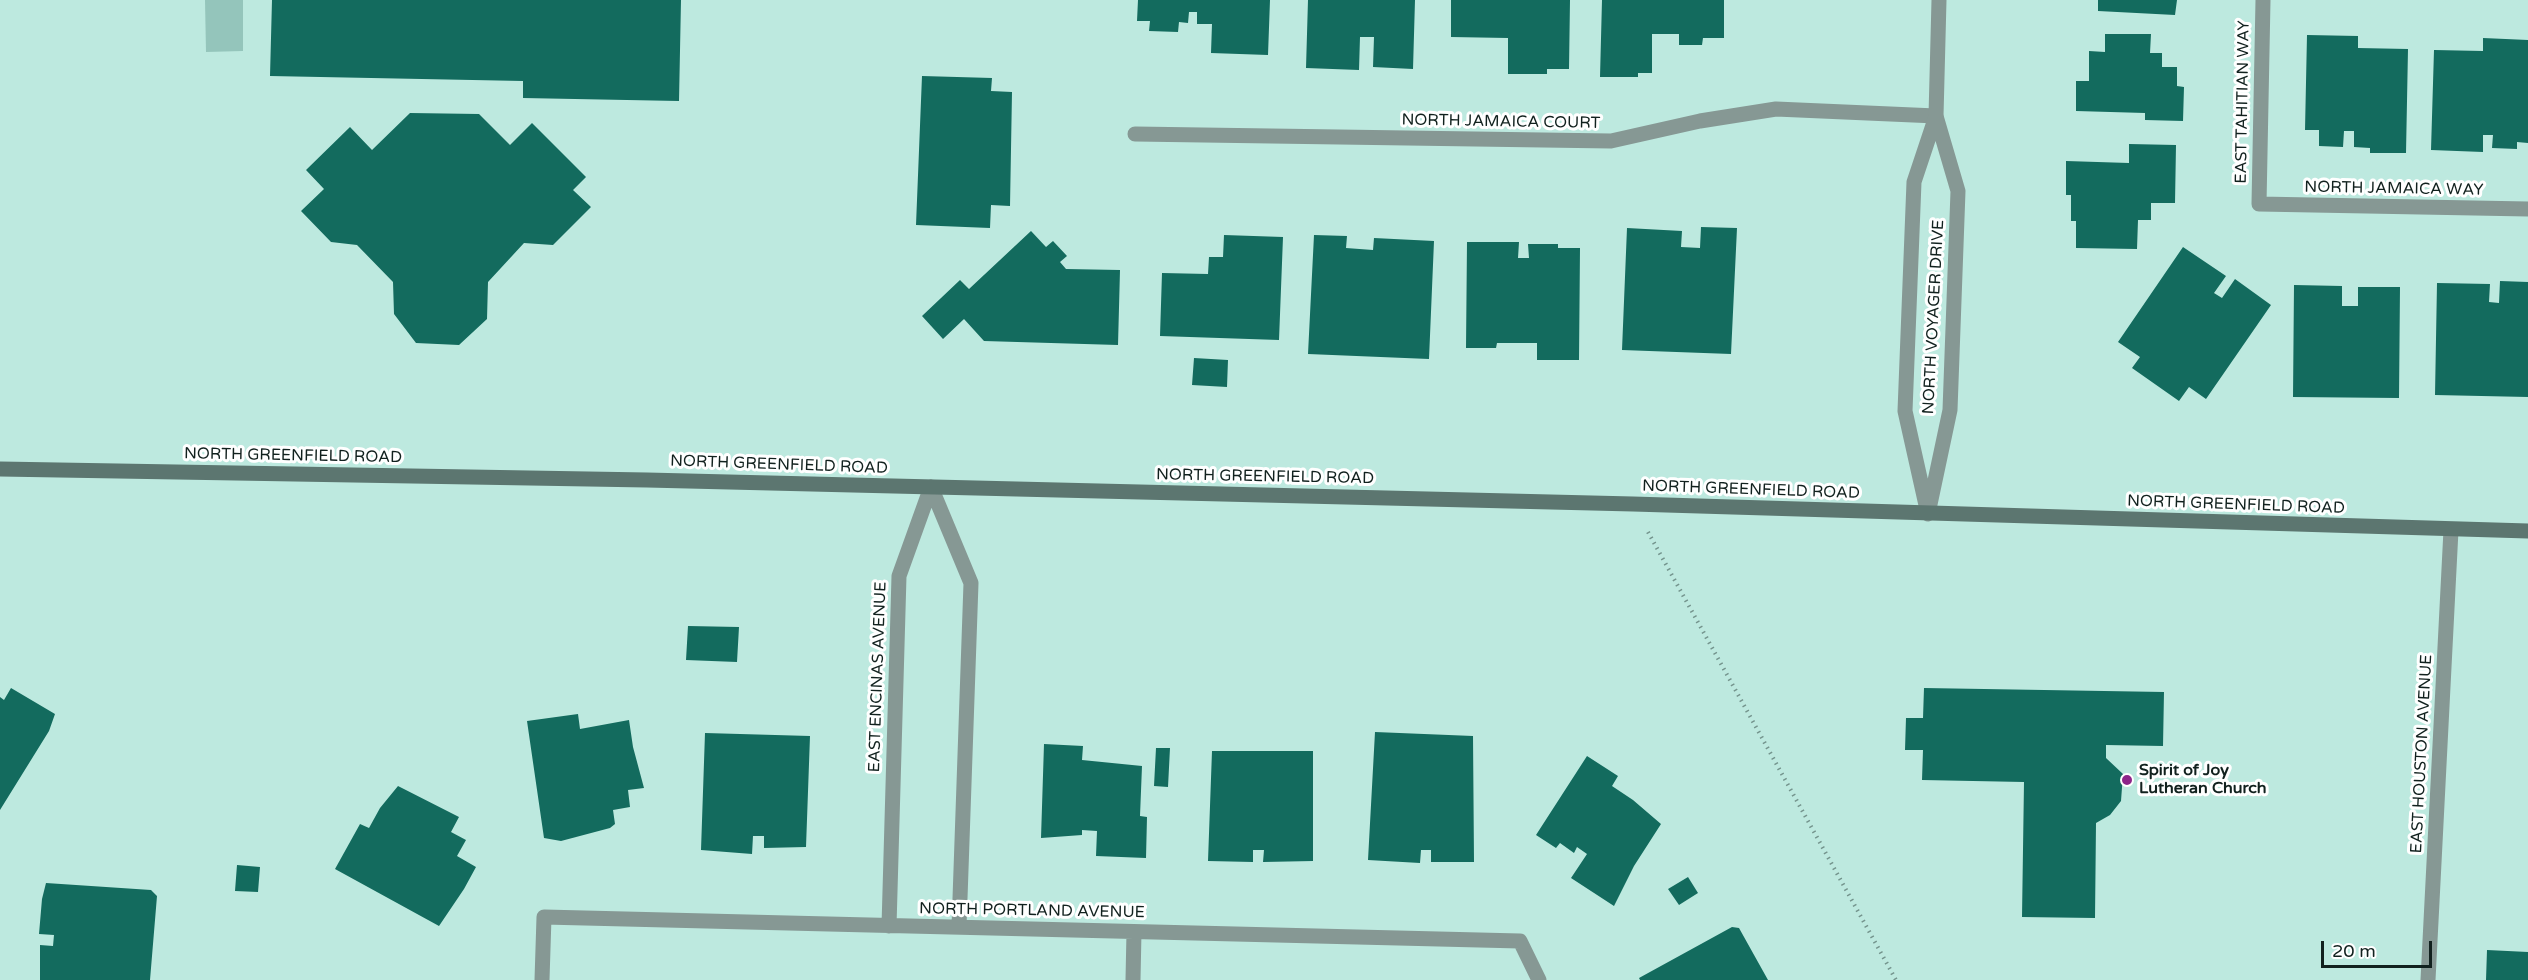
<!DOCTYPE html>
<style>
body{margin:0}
#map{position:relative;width:2528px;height:980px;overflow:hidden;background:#bde9df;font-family:"Varela Round",sans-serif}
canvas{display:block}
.scale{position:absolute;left:2321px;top:941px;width:111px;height:27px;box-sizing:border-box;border:3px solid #11211e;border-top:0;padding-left:8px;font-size:18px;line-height:21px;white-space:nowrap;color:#11211e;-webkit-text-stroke:4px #fff;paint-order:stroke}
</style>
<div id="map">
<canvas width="2528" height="980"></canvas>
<div class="scale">20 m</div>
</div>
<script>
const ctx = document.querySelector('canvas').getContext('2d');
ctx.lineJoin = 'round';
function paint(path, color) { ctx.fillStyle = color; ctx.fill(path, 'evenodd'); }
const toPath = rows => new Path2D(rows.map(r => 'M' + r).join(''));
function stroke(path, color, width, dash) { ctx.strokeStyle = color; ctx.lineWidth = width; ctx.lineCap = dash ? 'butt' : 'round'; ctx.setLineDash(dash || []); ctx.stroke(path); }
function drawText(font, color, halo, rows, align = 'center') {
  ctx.font = font + ' "Varela Round",sans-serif'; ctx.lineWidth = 6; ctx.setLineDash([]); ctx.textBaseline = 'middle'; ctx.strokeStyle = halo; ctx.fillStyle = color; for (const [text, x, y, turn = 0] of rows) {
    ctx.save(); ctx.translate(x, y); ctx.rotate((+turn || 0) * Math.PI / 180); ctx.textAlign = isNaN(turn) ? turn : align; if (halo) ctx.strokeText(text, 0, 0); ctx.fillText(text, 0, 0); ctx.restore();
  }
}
paint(toPath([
 [205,0,243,0,243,51,206,52]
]), '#94c5bb');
paint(toPath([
 [272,0,681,0,679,101,523,98,523,81,270,76],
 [1138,0,1270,0,1268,55,1211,53,1212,24,1197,24,1197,12,1189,12,1188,23,1179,22,1178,32,1149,31,1150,21,1137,21],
 [1308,0,1415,0,1413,69,1373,67,1374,37,1360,37,1359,70,1306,68],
 [1451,0,1570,0,1569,69,1547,69,1547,74,1508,74,1508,38,1451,37],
 [1602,0,1724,0,1724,38,1703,38,1702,45,1679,45,1679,34,1652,34,1652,73,1638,73,1638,77,1600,77],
 [2098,0,2177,0,2175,15,2098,11],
 [2105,34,2151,34,2150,53,2162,53,2162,67,2177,67,2177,86,2184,87,2183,121,2145,120,2145,113,2076,111,2076,81,2089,81,2089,51,2105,52],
 [2307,35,2358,36,2358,48,2408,49,2406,153,2370,153,2370,148,2354,147,2354,131,2344,131,2343,147,2319,146,2319,130,2305,130],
 [2483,38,2528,40,2528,143,2517,142,2517,149,2492,148,2493,135,2483,135,2483,152,2431,150,2434,50,2483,51],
 [922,76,992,78,991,91,1012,92,1010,206,991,205,990,228,916,225],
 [410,113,479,114,510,145,532,123,586,177,573,190,591,207,553,245,524,243,488,282,487,319,459,345,416,343,394,314,393,282,357,245,331,242,301,211,324,189,306,170,350,127,372,150],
 [2129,144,2176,145,2175,203,2151,203,2151,220,2138,220,2137,249,2076,248,2076,221,2071,221,2071,195,2066,195,2066,161,2129,163],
 [1701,227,1737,228,1731,354,1622,350,1627,228,1682,231,1681,247,1700,248],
 [1031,231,1046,247,1053,241,1067,256,1060,262,1066,269,1120,270,1118,345,984,341,964,319,943,339,922,316,960,280,969,289],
 [1224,235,1283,237,1279,340,1160,336,1162,273,1208,274,1209,257,1223,257],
 [1314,235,1347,236,1346,248,1373,250,1374,238,1434,241,1429,359,1308,354],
 [1467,242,1519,242,1518,258,1529,258,1528,244,1558,244,1558,248,1580,248,1579,360,1537,360,1537,343,1497,343,1496,348,1466,348],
 [2183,247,2226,276,2214,293,2222,298,2235,279,2271,305,2206,399,2189,387,2179,401,2132,368,2140,357,2118,342],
 [2500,281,2528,282,2528,397,2435,395,2437,283,2490,284,2489,302,2499,303],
 [2294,285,2342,286,2342,306,2358,306,2358,287,2400,287,2399,398,2293,397],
 [1194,358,1228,360,1227,387,1192,385],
 [688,626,739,627,737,662,686,660],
 [11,688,55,714,49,731,0,810,0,697,4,700],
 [1924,688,2164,692,2163,746,2106,745,2106,758,2123,774,2121,801,2110,815,2096,823,2095,918,2022,917,2024,782,1922,780,1923,750,1905,750,1906,718,1923,718],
 [578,714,580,729,629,720,633,747,644,788,628,790,630,807,613,810,615,824,610,828,561,841,544,838,527,721],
 [1375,732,1473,736,1474,862,1431,862,1431,850,1421,850,1420,863,1368,860],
 [705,733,810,736,806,847,764,848,764,836,753,836,752,854,701,850],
 [1044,744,1083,746,1082,760,1142,766,1140,816,1147,817,1146,858,1096,856,1097,831,1082,830,1082,835,1041,838],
 [1156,748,1170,748,1168,787,1154,786],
 [1212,751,1313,751,1313,861,1263,862,1264,850,1253,850,1253,862,1208,861],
 [1587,756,1618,776,1612,786,1633,800,1661,824,1634,866,1614,906,1571,878,1587,854,1577,847,1574,853,1560,843,1556,848,1536,835],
 [398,786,459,817,451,832,466,840,457,856,476,867,464,889,439,926,335,869,360,824,369,828,380,808],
 [237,865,260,867,258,892,235,891],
 [1688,877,1698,893,1679,905,1668,889],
 [46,883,151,890,157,896,150,980,40,980,40,945,53,946,54,935,39,934,42,899],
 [1732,927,1739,928,1768,980,1640,980,1639,978],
 [2487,950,2528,952,2528,980,2486,980]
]), '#136b5e');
stroke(toPath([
 [1648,532,1896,980]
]), '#74948d', 4, [1.5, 4.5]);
stroke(toPath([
 [2263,0,2259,204,2528,209],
 [1135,134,1611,141,1700,121,1776,109,1936,116],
 [931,487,971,583,959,927],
 [889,926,899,576,931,487],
 [542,980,544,917,1520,941,1539,980],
 [1133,980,1134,932],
 [2428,980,2451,530]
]), '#869894', 15);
stroke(toPath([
 [1929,509,1950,410,1958,191,1936,116],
 [1928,514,1905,411,1914,182,1936,116,1939,0]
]), '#869894', 15);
stroke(toPath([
 [0,469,647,480,1633,504,2528,531]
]), '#5c7670', 15);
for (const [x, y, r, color] of [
 [2127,780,6,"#8d2489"]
]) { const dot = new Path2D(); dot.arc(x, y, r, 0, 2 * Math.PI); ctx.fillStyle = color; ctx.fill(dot); stroke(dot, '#fff', 2); }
drawText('16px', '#11211e', '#fff', [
 ["EAST TAHITIAN WAY",2243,102,-89],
 ["NORTH JAMAICA COURT",1501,122,1],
 ["NORTH JAMAICA WAY",2394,189,1],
 ["NORTH VOYAGER DRIVE",1934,317,-87],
 ["NORTH GREENFIELD ROAD",293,456,1],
 ["NORTH GREENFIELD ROAD",779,465,2],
 ["NORTH GREENFIELD ROAD",1265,477,1],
 ["NORTH GREENFIELD ROAD",1751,490,2],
 ["NORTH GREENFIELD ROAD",2236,505,2],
 ["EAST ENCINAS AVENUE",878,677,-88],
 ["EAST HOUSTON AVENUE",2422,754,-87],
 ["NORTH PORTLAND AVENUE",1032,911,1]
]);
drawText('bold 16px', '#11211e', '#fff', [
 ["Spirit of Joy",2139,771],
 ["Lutheran Church",2139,789]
], 'left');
</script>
